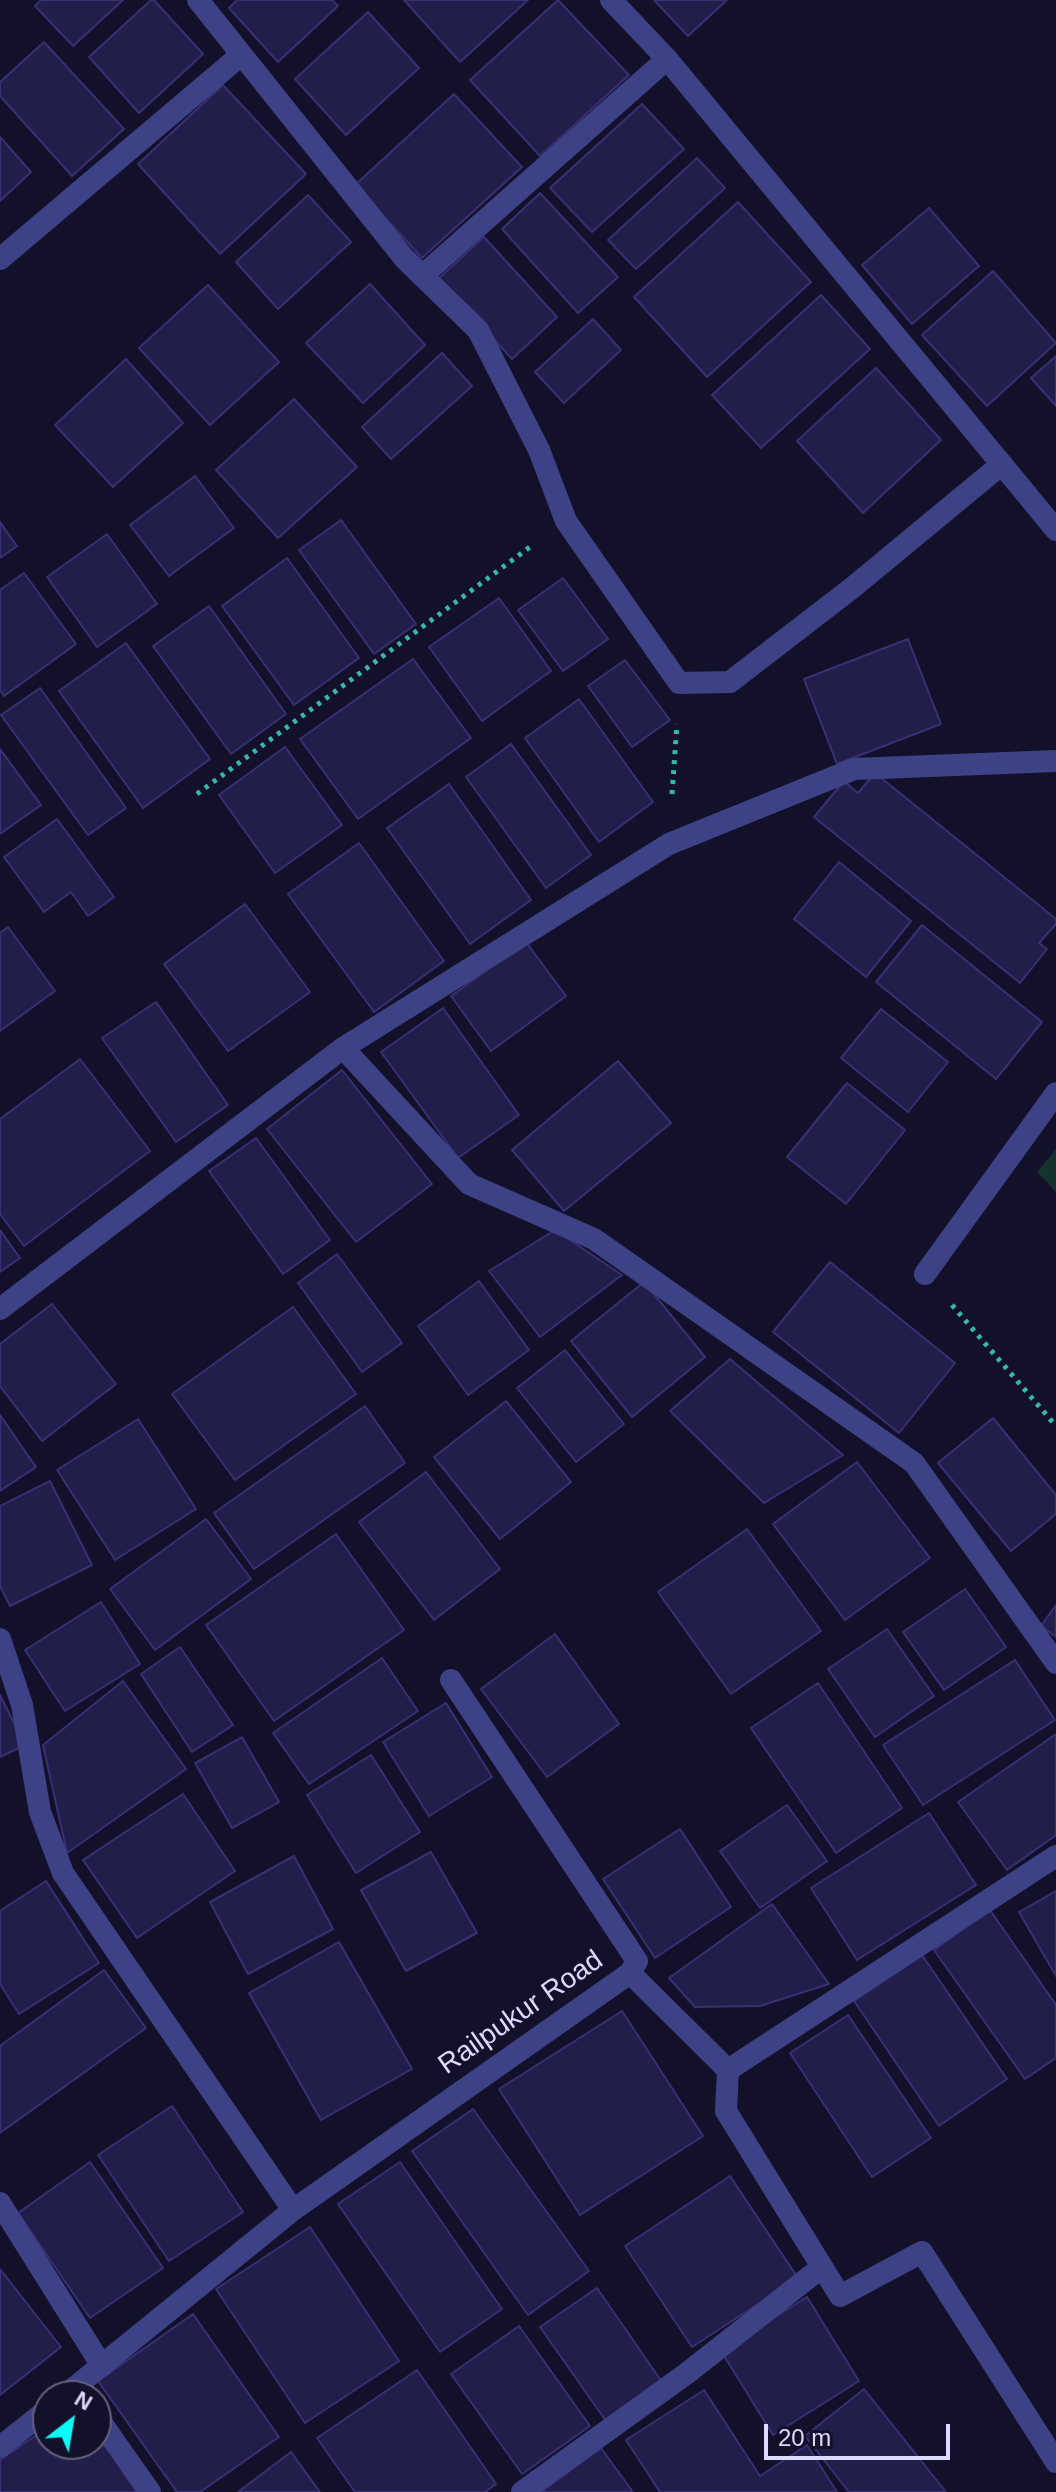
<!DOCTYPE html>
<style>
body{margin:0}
#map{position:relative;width:1056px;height:2492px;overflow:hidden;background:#131129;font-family:Helvetica,sans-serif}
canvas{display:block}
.north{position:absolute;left:32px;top:2380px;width:80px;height:80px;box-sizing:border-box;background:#131129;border:2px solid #63617e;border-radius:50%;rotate:31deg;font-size:22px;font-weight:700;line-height:32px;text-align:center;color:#dbdafe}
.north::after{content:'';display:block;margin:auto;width:28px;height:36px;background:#0bfaf9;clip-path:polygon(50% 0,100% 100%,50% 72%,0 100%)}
.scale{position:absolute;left:764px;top:2424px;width:186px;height:36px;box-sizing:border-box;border:4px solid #dbdafe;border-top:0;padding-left:10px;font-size:24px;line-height:28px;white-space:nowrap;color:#dbdafe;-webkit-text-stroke:6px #131129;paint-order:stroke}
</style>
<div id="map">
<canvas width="1056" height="2492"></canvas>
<div class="north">N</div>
<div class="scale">20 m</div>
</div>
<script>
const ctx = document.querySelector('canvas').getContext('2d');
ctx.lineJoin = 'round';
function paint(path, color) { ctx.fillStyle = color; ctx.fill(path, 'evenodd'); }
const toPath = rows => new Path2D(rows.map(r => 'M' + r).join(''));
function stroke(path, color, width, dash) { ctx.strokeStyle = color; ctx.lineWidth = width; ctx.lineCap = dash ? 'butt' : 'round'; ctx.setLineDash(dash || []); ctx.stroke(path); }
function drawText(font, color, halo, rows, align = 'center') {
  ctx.font = font + ' Helvetica,sans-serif'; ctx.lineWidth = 6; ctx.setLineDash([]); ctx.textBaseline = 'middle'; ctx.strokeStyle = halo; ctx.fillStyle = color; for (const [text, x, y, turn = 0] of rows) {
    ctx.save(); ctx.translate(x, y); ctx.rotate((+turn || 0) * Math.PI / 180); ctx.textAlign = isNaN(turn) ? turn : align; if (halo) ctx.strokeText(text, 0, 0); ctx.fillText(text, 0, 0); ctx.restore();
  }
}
paint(toPath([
 [1056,1149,1056,1192,1037,1172]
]), '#14332f');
const building = toPath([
 [41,0,123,0,73,46,35,6,41,0],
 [151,0,154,0,203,54,139,113,89,57,151,0],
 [237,0,332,0,338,6,278,62,229,8,237,0],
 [404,0,528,0,460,62,404,0],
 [558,0,629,75,540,156,470,80,558,0],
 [654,0,727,0,688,36,654,0],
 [368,12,419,68,346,135,295,79,368,12],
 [44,42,124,129,72,176,0,96,0,82,44,42],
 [223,85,306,174,220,254,138,164,223,85],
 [454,94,522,167,422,258,355,185,454,94],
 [642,104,684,149,592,232,550,188,642,104],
 [0,137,31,172,0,201,0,137],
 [697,158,725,188,636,269,608,240,697,158],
 [540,193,618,277,578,313,502,229,540,193],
 [308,195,351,242,278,309,236,262,308,195],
 [738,202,811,282,707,377,634,297,738,202],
 [929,208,979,266,912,324,862,265,929,208],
 [484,237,557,317,512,359,438,279,484,237],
 [993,271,1056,343,987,406,922,335,993,271],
 [370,284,425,345,363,403,306,343,370,284],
 [208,285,279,362,210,425,139,348,208,285],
 [821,295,870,349,761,448,712,395,821,295],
 [593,319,621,350,564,403,535,372,593,319],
 [442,353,472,386,391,459,362,427,442,353],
 [1056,356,1056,406,1031,378,1056,356],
 [126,359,183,423,113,487,55,425,126,359],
 [876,368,941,440,863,513,797,441,876,368],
 [294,399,357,467,278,538,216,470,294,399],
 [195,476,234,528,169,576,130,525,195,476],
 [341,520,416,624,374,654,299,550,341,520],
 [0,522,17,546,0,558,0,522],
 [107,534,157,604,97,647,47,577,107,534],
 [287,558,359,658,294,705,222,606,287,558],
 [24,573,76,644,4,696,0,690,0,590,24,573],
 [563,578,608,639,563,671,518,610,563,578],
 [499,598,551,671,482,721,429,647,499,598],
 [209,606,286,714,231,754,153,646,209,606],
 [908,639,941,724,837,764,804,679,908,639],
 [126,643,210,759,143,808,59,691,126,643],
 [413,659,471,738,358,819,300,739,413,659],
 [625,660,670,720,632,747,588,686,625,660],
 [40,688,126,808,88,835,1,715,40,688],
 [579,699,653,802,599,842,525,738,579,699],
 [511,744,591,855,546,888,466,777,511,744],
 [285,747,342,825,275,873,219,795,285,747],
 [0,749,41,805,0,834,0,749],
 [875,773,1056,919,1056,924,1039,943,1047,949,1020,983,814,817,844,781,858,793,875,773],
 [449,784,531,900,470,944,387,828,449,784],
 [57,819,114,897,88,916,71,892,44,912,4,857,57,819],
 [359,843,444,961,374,1012,288,894,359,843],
 [839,862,911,921,866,977,794,919,839,862],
 [245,904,310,992,228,1051,164,964,245,904],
 [922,925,1042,1022,996,1079,876,982,922,925],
 [8,927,55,991,0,1031,0,933,8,927],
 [526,942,566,996,491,1051,451,996,526,942],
 [156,1002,228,1105,176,1142,102,1038,156,1002],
 [443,1008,519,1115,458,1158,381,1052,443,1008],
 [881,1009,948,1062,908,1112,841,1058,881,1009],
 [80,1059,150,1151,24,1246,0,1214,0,1119,80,1059],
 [618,1061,671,1123,564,1211,512,1150,618,1061],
 [342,1070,432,1184,356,1242,267,1129,342,1070],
 [847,1083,905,1130,846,1204,787,1157,847,1083],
 [256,1138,330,1240,283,1274,209,1171,256,1138],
 [0,1230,20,1258,0,1272,0,1230],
 [555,1230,622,1275,540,1337,489,1271,555,1230],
 [337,1254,402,1343,362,1372,298,1283,337,1254],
 [830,1262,955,1363,899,1433,773,1332,830,1262],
 [479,1281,529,1350,468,1395,418,1326,479,1281],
 [644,1282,705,1357,632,1417,571,1341,644,1282],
 [52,1304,116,1384,42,1441,0,1386,0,1344,52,1304],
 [293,1307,356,1394,235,1480,172,1394,293,1307],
 [565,1350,624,1424,576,1462,517,1388,565,1350],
 [730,1359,843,1455,764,1503,670,1411,730,1359],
 [506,1401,571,1482,500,1539,434,1457,506,1401],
 [365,1406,405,1463,254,1569,214,1513,365,1406],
 [0,1415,36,1467,0,1491,0,1415],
 [993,1418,1056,1495,1056,1514,1011,1551,938,1463,993,1418],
 [138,1419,196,1509,115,1560,57,1470,138,1419],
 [857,1462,930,1558,845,1620,773,1524,857,1462],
 [426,1472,500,1569,434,1620,359,1522,426,1472],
 [50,1481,92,1565,10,1606,0,1586,0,1506,50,1481],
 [206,1519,251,1579,155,1650,110,1589,206,1519],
 [747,1529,821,1631,731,1694,658,1592,747,1529],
 [336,1534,404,1630,274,1721,206,1625,336,1534],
 [965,1589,1006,1647,944,1690,903,1632,965,1589],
 [101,1602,140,1664,65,1711,25,1650,101,1602],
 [1056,1605,1056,1637,1041,1626,1056,1605],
 [887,1629,934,1696,875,1737,828,1669,887,1629],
 [555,1634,619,1724,547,1777,481,1689,555,1634],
 [180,1647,233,1725,192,1752,141,1674,180,1647],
 [382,1658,418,1711,309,1784,273,1733,382,1658],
 [1015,1660,1055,1720,923,1805,883,1745,1015,1660],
 [123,1681,186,1769,67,1853,43,1745,123,1681],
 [818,1683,902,1808,836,1853,751,1728,818,1683],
 [0,1695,25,1745,0,1757,0,1695],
 [446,1703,492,1777,429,1816,383,1742,446,1703],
 [1056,1734,1056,1835,1007,1870,958,1802,1056,1734],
 [242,1737,279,1802,232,1828,195,1763,242,1737],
 [371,1755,420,1832,356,1873,307,1795,371,1755],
 [183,1794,235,1871,137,1938,83,1860,183,1794],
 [787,1805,827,1861,760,1908,720,1851,787,1805],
 [929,1813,976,1885,857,1960,811,1888,929,1813],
 [680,1829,731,1907,655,1958,603,1879,680,1829],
 [431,1852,477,1933,406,1971,361,1890,431,1852],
 [294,1856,333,1929,248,1974,210,1902,294,1856],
 [46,1881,99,1963,19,2014,0,1984,0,1911,46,1881],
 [1056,1891,1056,1976,1019,1912,1056,1891],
 [772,1904,829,1984,760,2006,695,2007,669,1978,772,1904],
 [990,1910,1056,2005,1056,2058,1025,2079,934,1950,990,1910],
 [339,1942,412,2069,321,2120,249,1993,339,1942],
 [922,1955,1007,2079,939,2126,854,2001,922,1955],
 [104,1970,146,2028,0,2133,0,2046,104,1970],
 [622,2011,703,2136,580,2215,499,2089,622,2011],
 [848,2015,931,2138,872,2177,790,2053,848,2015],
 [172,2106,243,2212,169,2261,98,2155,172,2106],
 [473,2109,589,2271,528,2315,412,2151,473,2109],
 [90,2162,163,2268,90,2318,18,2213,90,2162],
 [400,2162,502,2309,440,2352,338,2204,400,2162],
 [730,2176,798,2278,692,2347,625,2246,730,2176],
 [310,2227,399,2361,305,2423,216,2289,310,2227],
 [0,2269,61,2347,0,2395,0,2269],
 [597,2288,662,2382,606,2421,540,2327,597,2288],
 [807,2297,859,2381,773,2435,721,2351,807,2297],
 [193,2314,279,2437,200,2492,177,2492,98,2381,193,2314],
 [519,2326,590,2426,522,2474,451,2374,519,2326],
 [417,2370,496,2484,485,2492,355,2492,317,2438,417,2370],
 [864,2389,946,2492,849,2492,805,2436,864,2389],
 [704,2390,760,2476,807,2445,837,2492,660,2492,626,2440,704,2390],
 [48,2427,48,2444,96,2444,96,2433,137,2492,0,2492,0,2460,48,2427],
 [601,2448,633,2492,541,2492,601,2448],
 [291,2452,320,2492,238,2492,291,2452]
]);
paint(building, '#221e4a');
stroke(building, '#373075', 2);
stroke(toPath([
 [197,794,530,547],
 [672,794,677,724],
 [952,1305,1056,1426]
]), '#33b9a4', 5, [4, 6]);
stroke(toPath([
 [198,0,404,258,478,330,539,450,566,521,679,683,730,682,852,588,1002,464],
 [611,0,667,59,1056,530],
 [0,259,241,55],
 [422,276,667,59],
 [343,1048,469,1184,594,1239,914,1463,1056,1663],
 [925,1274,1056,1093],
 [0,1309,343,1048,669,844,854,769,1056,761],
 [0,1639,22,1705,40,1812,63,1873,293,2210],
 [451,1680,637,1961,630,1973],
 [728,2070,726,2111,840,2296,922,2252,1056,2462],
 [0,2203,102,2366],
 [64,2396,293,2210,630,1973,728,2070,1056,1856],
 [96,2415,150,2492],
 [0,2447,48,2409],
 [522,2492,686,2374,822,2267]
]), '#3d4287', 22);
drawText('28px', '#dbdafe', '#131129', [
 ["Railpukur Road",521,2013,-35]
]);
</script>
